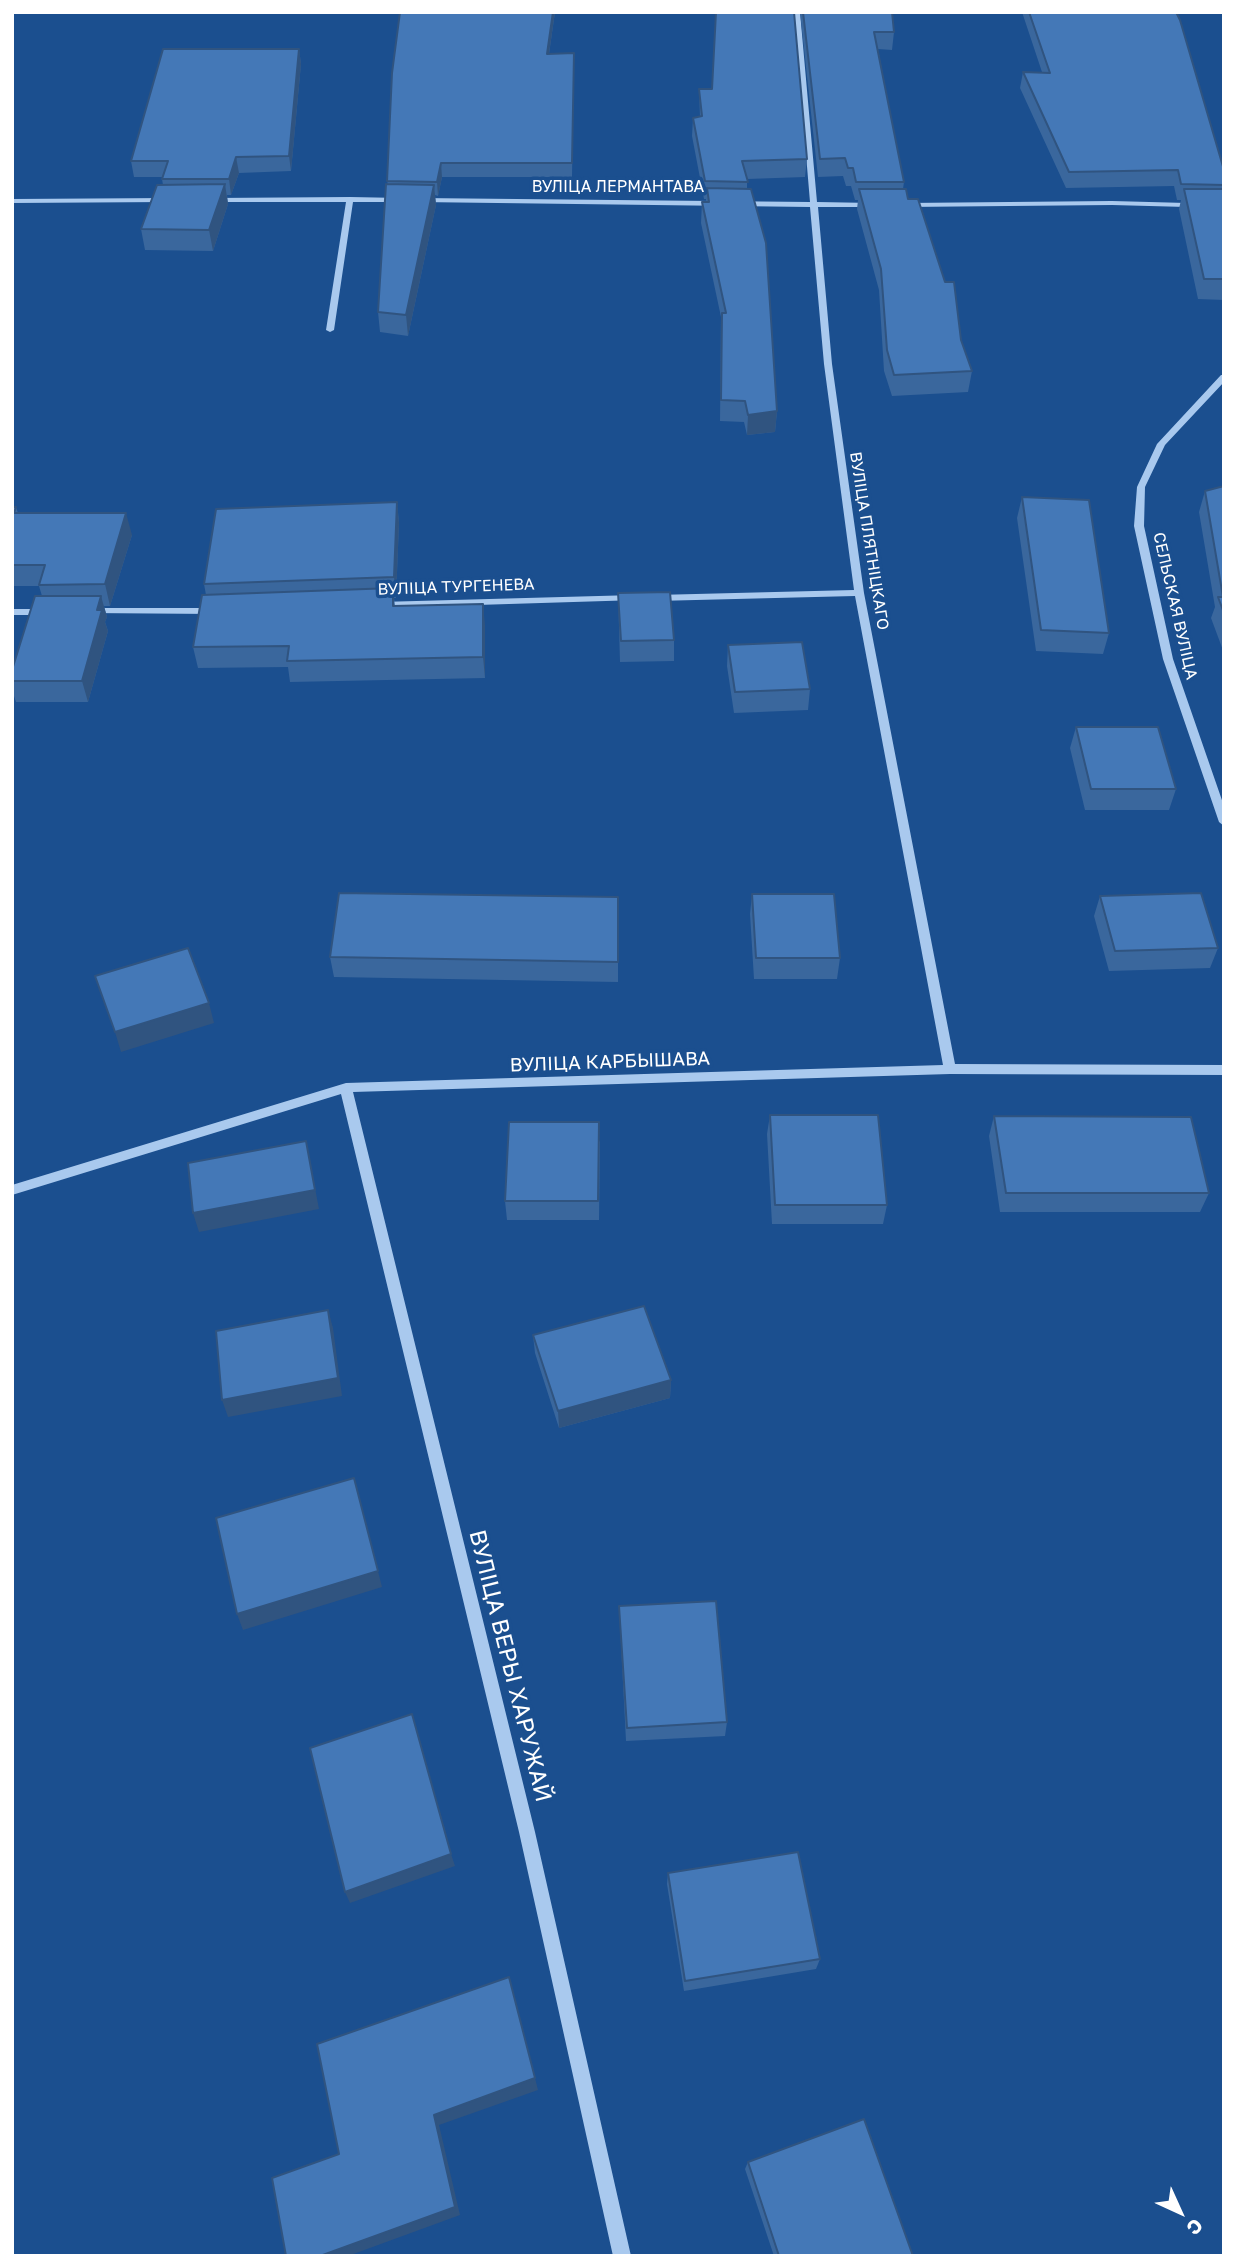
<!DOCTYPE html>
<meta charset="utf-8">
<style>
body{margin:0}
#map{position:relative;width:1236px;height:2268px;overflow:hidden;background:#1b4f8f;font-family:"Golos Text",sans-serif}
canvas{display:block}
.frame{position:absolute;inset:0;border:14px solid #fff;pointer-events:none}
.north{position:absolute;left:1145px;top:2177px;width:70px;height:70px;-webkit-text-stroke:5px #1b4f8f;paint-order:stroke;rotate:135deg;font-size:19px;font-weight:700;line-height:28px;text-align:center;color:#fff}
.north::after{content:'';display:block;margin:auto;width:24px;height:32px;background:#fff;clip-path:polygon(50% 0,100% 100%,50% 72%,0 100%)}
</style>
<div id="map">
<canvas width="1236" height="2268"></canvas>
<div class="frame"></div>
<div class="north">С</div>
</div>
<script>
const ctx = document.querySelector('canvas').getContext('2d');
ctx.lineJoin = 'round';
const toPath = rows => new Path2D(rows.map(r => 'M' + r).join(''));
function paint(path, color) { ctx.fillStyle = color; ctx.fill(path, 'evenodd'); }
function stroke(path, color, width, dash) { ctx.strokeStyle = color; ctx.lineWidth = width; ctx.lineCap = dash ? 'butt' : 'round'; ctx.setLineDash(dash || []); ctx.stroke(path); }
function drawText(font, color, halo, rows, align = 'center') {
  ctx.font = font + ' "Golos Text",sans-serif'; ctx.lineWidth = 7; ctx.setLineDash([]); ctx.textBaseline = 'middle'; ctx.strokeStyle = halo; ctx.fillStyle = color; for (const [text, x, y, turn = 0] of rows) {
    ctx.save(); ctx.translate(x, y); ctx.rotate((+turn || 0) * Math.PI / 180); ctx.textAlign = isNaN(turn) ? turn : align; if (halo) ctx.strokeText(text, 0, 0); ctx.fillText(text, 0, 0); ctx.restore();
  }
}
paint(toPath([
 [794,12,800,12,817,202,873,203,877,205,873,207,818,207,832,364,864,593,955,1064,1224,1065,1224,1075,950,1074,353,1092,535,1832,631,2256,613,2256,519,1832,341,1094,12,1195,12,1185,346,1083,943,1065,855,596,656,601,651,598,656,595,854,590,824,364,810,207,419,202,415,200,419,198,810,202,794,12],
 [350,197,401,198,405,200,401,202,353,202,334,330,330,332,326,330,346,202,213,202,209,200,213,198,350,197],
 [170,198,171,200,167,202,12,203,12,199,170,198],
 [1112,201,1224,204,1224,208,1112,205,906,207,902,205,906,203,1112,201],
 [1221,375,1224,375,1224,382,1165,445,1145,487,1144,526,1173,659,1224,806,1224,826,1219,822,1163,659,1134,526,1137,487,1157,444,1221,375],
 [635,595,638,596,638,600,380,608,375,605,380,602,635,595],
 [90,608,215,608,220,611,215,614,87,613,85,611,90,608],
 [12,609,47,609,52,612,47,615,12,615,12,609]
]), '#a9c9ee');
paint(toPath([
 [400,12,555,12,549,54,574,53,572,177,442,177,438,196,435,195,436,205,408,336,380,332,378,312],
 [800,12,892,12,894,32,892,50,878,49,904,182,903,189,908,199,972,371,968,392,892,396,884,371,879,290,857,209,858,200,855,200,851,186,846,186,843,176,818,177],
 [1022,12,1176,12,1224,170,1224,300,1198,299,1179,209,1181,200,1177,200,1174,186,1066,188,1020,88,1023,72,1042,72],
 [299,49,301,64,291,171,239,173,231,195,227,195,228,204,213,251,145,250,141,229,163,185,162,179,162,177,134,177,131,161],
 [699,89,807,159,805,177,747,179,747,189,777,411,775,432,747,435,744,422,720,421,721,317,701,223,702,202,706,202,706,199,704,199,692,136,693,118,700,117],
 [1224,486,1224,653,1211,618,1215,607,1199,512,1205,491],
 [1022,497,1109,633,1103,654,1036,651,1017,518],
 [397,502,399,523,396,598,394,598,395,606,485,625,485,678,290,682,288,667,198,668,193,647,206,595,204,584],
 [12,507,16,507,18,513,132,535,110,606,104,606,107,617,105,622,108,631,88,702,16,702,12,690,12,670,42,596,39,586,12,586],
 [618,593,674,640,674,661,620,662],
 [728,645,810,689,808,710,734,713,727,666],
 [1076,727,1176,789,1169,810,1085,810,1070,748],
 [752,894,840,958,837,979,754,979,750,914],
 [1100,896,1218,948,1210,968,1109,971,1094,916],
 [618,897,618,982,334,977,330,957],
 [770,1115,887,1205,883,1224,772,1224,767,1134],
 [994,1116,1209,1193,1200,1212,1000,1212,989,1136],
 [600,1141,599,1220,507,1220,505,1201],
 [533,1335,671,1380,670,1398,559,1428,535,1353],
 [619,1606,727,1722,725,1736,626,1741],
 [668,1873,820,1959,816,1969,684,1991,667,1884],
 [748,2162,913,2256,774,2256,745,2169]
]), '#3a679d');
paint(toPath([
 [553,12,555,12,547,67,547,54],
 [299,49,301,64,291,171,289,156],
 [236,157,239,173,231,195,229,179],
 [441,163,442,177,438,196,437,182],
 [225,184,228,204,213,251,209,230],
 [434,185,436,205,408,336,406,315],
 [777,411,775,432,747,435,748,415],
 [397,502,399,523,396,598,394,577],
 [126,513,132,535,110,606,105,584],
 [101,596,107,617,105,622,108,631,88,702,82,681,97,610],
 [483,604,485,625,485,678,483,657],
 [209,1003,214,1023,121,1052,115,1032],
 [306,1141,319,1209,199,1232,193,1213],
 [328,1310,333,1328,342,1396,228,1417,222,1400],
 [671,1380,670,1398,559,1428,558,1411],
 [378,1571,382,1587,243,1630,237,1614],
 [451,1854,455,1866,350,1903,345,1892],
 [535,2078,538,2090,439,2125,460,2215,348,2256,320,2256,434,2115]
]), '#305480');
const building = toPath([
 [400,12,553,12,547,54,574,53,572,163,441,163,437,182,387,181,392,73,400,12],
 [716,12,794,12,807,159,742,161,748,182,705,181,693,118,702,116,699,89,712,89,716,12],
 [803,12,892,12,894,32,874,32,904,182,856,182,853,168,848,168,845,158,820,159,803,12],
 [1029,12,1176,12,1180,20,1224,170,1224,185,1181,184,1178,170,1069,172,1023,72,1050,73,1029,12],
 [163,49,299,49,289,156,236,157,229,179,162,179,168,161,131,161,163,49],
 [225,184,209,230,141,229,157,185,225,184],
 [386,184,434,185,406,315,378,312,386,184],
 [707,188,751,189,766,243,777,411,748,415,745,401,721,400,722,313,726,313,702,202,709,202,707,188],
 [859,189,906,189,908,199,918,199,945,282,954,282,961,340,972,371,894,375,887,350,881,269,859,189],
 [1184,189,1224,189,1224,279,1204,279,1184,189],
 [1224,486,1224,613,1218,597,1223,597,1205,491,1224,486],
 [1022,497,1089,500,1109,633,1041,630,1022,497],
 [397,502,394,577,204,584,216,509,397,502],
 [12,507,16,507,14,513,126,513,105,584,39,585,45,565,12,565,12,507],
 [393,588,393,606,483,604,483,657,287,661,289,646,193,647,202,595,393,588],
 [670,592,674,640,621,641,618,593,670,592],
 [35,596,101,596,97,610,102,610,82,681,12,681,12,670,35,596],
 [802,642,810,689,735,692,728,645,802,642],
 [1076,727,1158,727,1176,789,1091,789,1076,727],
 [339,893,618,897,618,962,330,957,339,893],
 [1201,893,1218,948,1115,951,1100,896,1201,893],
 [752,894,834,894,840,958,756,958,752,894],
 [188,948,209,1003,115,1032,95,976,188,948],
 [770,1115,878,1115,887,1205,775,1205,770,1115],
 [994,1116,1191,1117,1209,1193,1006,1193,994,1116],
 [509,1122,599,1122,598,1201,505,1201,509,1122],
 [306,1141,315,1190,193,1213,188,1163,306,1141],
 [644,1306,671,1380,558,1411,533,1335,644,1306],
 [328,1310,338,1378,222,1400,216,1331,328,1310],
 [354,1478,378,1571,237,1614,216,1518,354,1478],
 [716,1601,727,1722,627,1728,619,1606,716,1601],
 [412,1714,451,1854,345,1892,310,1748,412,1714],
 [798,1852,820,1959,685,1981,668,1873,798,1852],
 [509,1977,535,2078,434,2115,455,2207,320,2256,286,2256,272,2178,339,2154,317,2044,509,1977],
 [864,2119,913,2256,779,2256,748,2162,864,2119]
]);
paint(building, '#4478b7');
stroke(building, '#305480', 2);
drawText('16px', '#fff', '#1b4f8f', [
 ["ВУЛІЦА ЛЕРМАНТАВА",618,187],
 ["ВУЛІЦА ПЛЯТНІЦКАГО",869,541,81],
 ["ВУЛІЦА ТУРГЕНЕВА",456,587,-2],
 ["СЕЛЬСКАЯ ВУЛІЦА",1175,606,77]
]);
drawText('19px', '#fff', '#1b4f8f', [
 ["ВУЛІЦА КАРБЫШАВА",610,1062,-2]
]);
drawText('23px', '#fff', '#1b4f8f', [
 ["ВУЛІЦА ВЕРЫ ХАРУЖАЙ",510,1666,76]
]);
</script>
